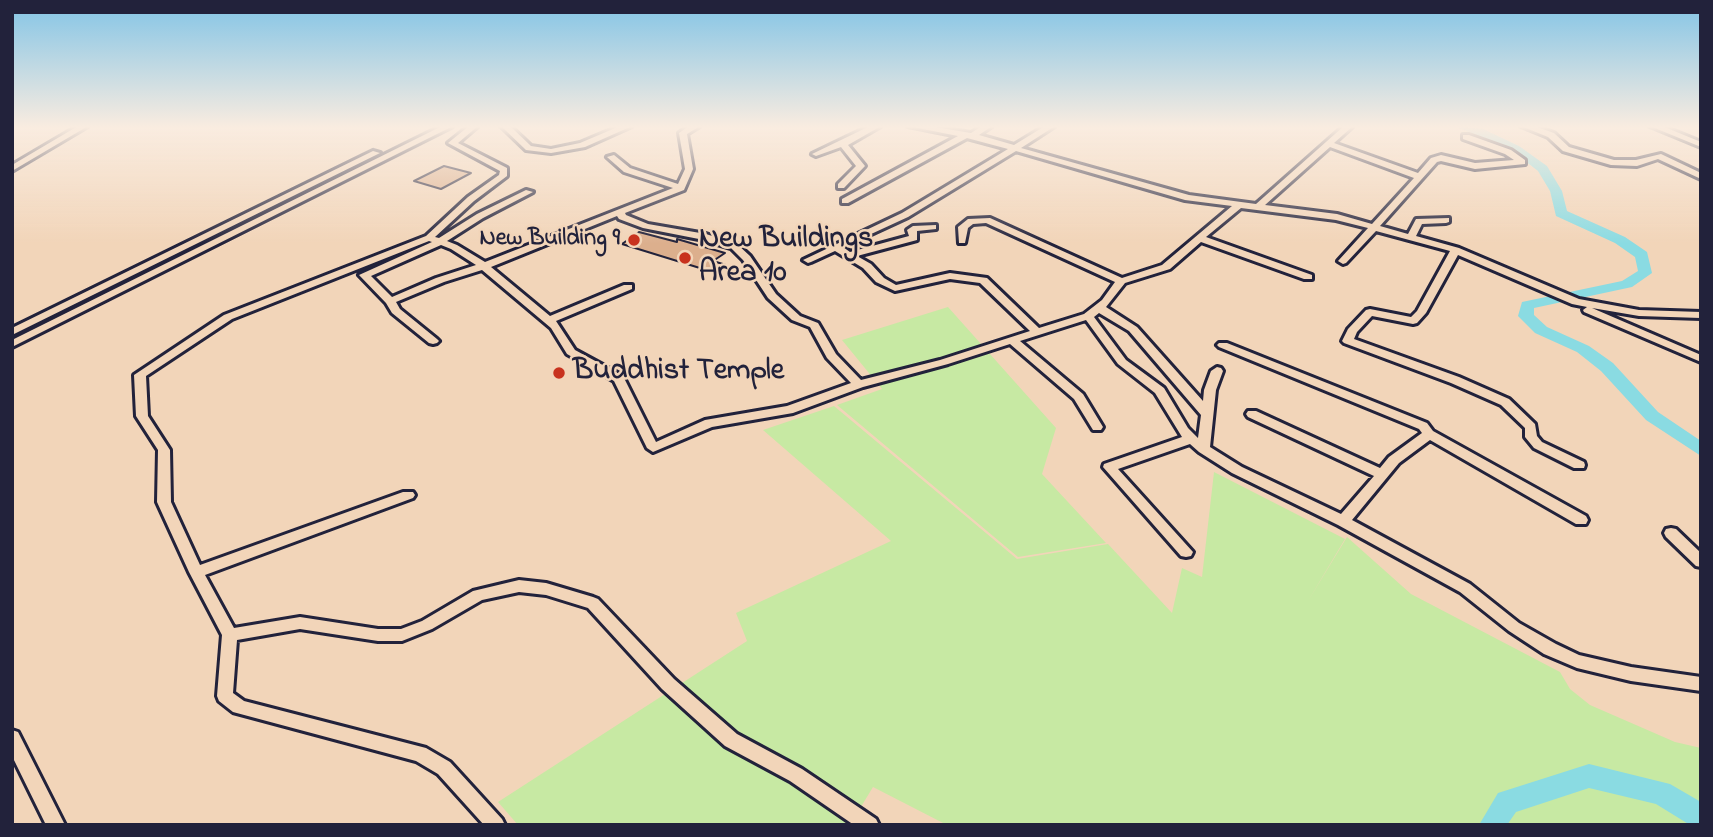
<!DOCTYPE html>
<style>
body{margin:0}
#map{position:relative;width:1713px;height:837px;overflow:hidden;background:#f2d5b9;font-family:"Indie Flower",sans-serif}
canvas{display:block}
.frame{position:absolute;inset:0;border:14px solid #22223b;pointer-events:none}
</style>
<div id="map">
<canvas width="1713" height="837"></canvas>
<div class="frame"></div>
</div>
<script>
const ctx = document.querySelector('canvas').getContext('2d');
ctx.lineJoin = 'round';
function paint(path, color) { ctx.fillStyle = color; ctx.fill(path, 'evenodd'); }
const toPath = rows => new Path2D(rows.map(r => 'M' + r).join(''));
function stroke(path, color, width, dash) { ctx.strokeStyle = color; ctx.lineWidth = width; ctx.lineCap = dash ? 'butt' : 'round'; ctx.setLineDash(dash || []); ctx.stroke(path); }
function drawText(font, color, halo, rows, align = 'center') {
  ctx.font = font + ' "Indie Flower",sans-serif'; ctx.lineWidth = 5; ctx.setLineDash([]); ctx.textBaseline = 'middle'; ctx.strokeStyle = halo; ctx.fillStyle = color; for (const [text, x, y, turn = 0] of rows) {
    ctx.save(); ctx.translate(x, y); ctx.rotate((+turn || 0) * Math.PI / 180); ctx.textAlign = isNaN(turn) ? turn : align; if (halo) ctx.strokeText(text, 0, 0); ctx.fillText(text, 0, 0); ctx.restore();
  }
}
paint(toPath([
 [948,307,1056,428,1042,474,1106,543,1018,557,837,405,882,389,842,340],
 [834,406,1017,559,1108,544,1172,613,1182,568,1202,577,1214,472,1345,539,1308,601,1347,537,1411,594,1560,672,1570,689,1590,705,1675,742,1701,748,1701,825,947,825,873,787,850,825,518,825,498,802,747,641,736,613,891,541,763,430]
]), '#c7e9a3');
paint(toPath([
 [1455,126,1483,129,1519,146,1547,166,1562,191,1567,211,1625,237,1647,252,1652,273,1632,287,1534,308,1534,315,1547,327,1589,346,1613,363,1658,412,1701,441,1701,456,1646,420,1601,371,1577,352,1535,333,1518,316,1522,302,1622,281,1638,271,1635,257,1615,243,1556,216,1550,191,1538,171,1511,150,1455,126],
 [1589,764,1670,784,1701,802,1701,825,1690,825,1656,804,1589,788,1516,812,1507,825,1479,825,1498,793,1589,764]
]), '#8adbe2');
const building = toPath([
 [444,166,471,173,441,189,414,181,444,166],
 [639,232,677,242,677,239,725,253,713,261,726,265,716,273,622,244,639,232]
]);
paint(building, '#dcaf8d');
stroke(building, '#22223b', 2);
const minor = toPath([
 [78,126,88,126,12,171,12,165,78,126],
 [442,126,453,126,12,347,12,340,442,126],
 [469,126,478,126,458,143,507,168,507,176,474,201,435,237,439,238,477,214,526,190,533,192,483,218,447,241,457,245,485,262,673,188,624,172,607,157,614,155,630,168,678,184,685,169,679,133,689,126,700,126,687,134,693,169,684,190,625,213,626,215,648,224,706,234,737,244,750,256,776,294,800,316,818,323,836,354,861,380,940,360,1030,331,980,283,950,279,895,291,876,282,863,268,835,251,811,262,808,263,803,260,902,213,1008,149,967,138,848,203,842,203,842,199,958,136,908,126,929,126,971,133,982,126,992,126,979,135,1014,145,1045,126,1055,126,1021,148,1189,195,1256,204,1344,126,1353,126,1334,143,1418,173,1431,158,1441,155,1475,163,1514,160,1505,154,1463,139,1463,135,1469,135,1511,150,1525,160,1525,164,1475,169,1441,161,1437,162,1380,226,1408,234,1416,219,1449,218,1449,222,1446,223,1422,224,1416,236,1459,248,1579,299,1639,310,1701,312,1701,318,1639,316,1592,308,1701,355,1701,362,1584,312,1583,310,1587,307,1572,304,1458,255,1426,313,1417,323,1413,324,1372,316,1357,332,1354,339,1459,377,1509,399,1535,424,1537,436,1542,442,1584,462,1585,465,1584,468,1574,468,1534,448,1525,437,1525,428,1501,405,1451,383,1344,343,1342,341,1348,329,1366,310,1370,309,1411,317,1417,311,1450,251,1376,231,1346,263,1343,264,1338,261,1368,228,1336,220,1241,208,1206,237,1312,275,1312,279,1304,279,1201,242,1170,269,1125,283,1106,307,1137,327,1203,401,1204,390,1211,371,1217,367,1221,368,1223,371,1216,390,1210,447,1242,467,1341,514,1374,476,1248,417,1246,414,1248,411,1256,411,1380,468,1389,457,1422,433,1419,429,1219,347,1217,345,1219,343,1227,343,1427,423,1433,431,1586,516,1588,520,1586,524,1576,524,1430,440,1399,463,1352,520,1470,584,1519,623,1556,644,1579,655,1631,667,1701,677,1701,691,1631,681,1577,668,1544,654,1509,631,1460,592,1338,525,1232,473,1199,452,1190,444,1118,469,1193,552,1191,556,1186,557,1181,556,1103,467,1104,464,1182,437,1155,393,1118,364,1086,320,1020,341,1083,394,1103,427,1101,430,1093,430,1074,399,1010,344,948,364,863,387,793,413,712,427,653,452,647,448,614,381,567,354,551,328,482,270,444,282,396,302,400,309,437,339,439,341,437,343,433,344,429,343,392,313,386,303,359,275,432,242,429,241,232,319,146,376,148,416,170,450,171,502,200,565,403,492,413,492,415,495,413,498,205,575,234,628,300,617,378,629,401,629,422,621,473,591,519,580,546,583,593,597,598,599,674,679,737,734,802,769,876,819,879,825,854,825,790,781,725,746,662,689,588,608,546,595,519,592,482,600,432,629,402,641,378,641,300,629,237,640,233,693,244,701,426,748,450,762,502,819,505,825,484,825,438,774,416,761,233,712,219,701,217,696,222,635,189,572,157,502,158,450,136,416,134,375,224,315,426,236,468,197,499,175,500,171,448,143,469,126],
 [1330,147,1414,178,1372,224,1337,214,1265,205,1330,147],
 [1016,151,1185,200,1232,206,1162,265,1122,278,990,218,968,219,958,227,959,243,965,243,968,228,973,224,986,223,1115,282,1102,300,1084,314,1039,328,987,278,950,273,896,285,884,278,871,264,857,256,917,240,917,231,936,229,936,225,913,226,907,230,909,236,850,252,843,247,908,217,1016,151],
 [617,216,619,219,643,228,704,240,731,248,743,260,768,298,792,320,810,327,827,358,851,383,787,406,705,420,656,442,623,376,575,350,556,321,632,289,632,285,624,285,550,316,491,267,617,216],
 [441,245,451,249,476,265,436,278,392,297,371,276,441,245],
 [1099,313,1129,331,1201,415,1198,438,1188,428,1164,388,1126,360,1094,317,1099,313],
 [501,126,510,126,531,146,551,149,580,143,620,126,632,126,585,147,551,153,526,150,501,126],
 [870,126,881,126,848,145,865,166,844,188,838,188,838,184,856,166,841,147,816,156,812,154,870,126],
 [1521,126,1534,126,1554,133,1569,147,1614,160,1636,160,1661,154,1701,173,1701,179,1658,159,1637,166,1611,165,1563,151,1548,137,1521,126],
 [1650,126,1662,126,1701,142,1701,147,1650,126],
 [373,151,380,153,12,335,12,328,373,151],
 [1671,528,1676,529,1701,553,1701,567,1696,566,1666,537,1664,533,1666,529,1671,528],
 [12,730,18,732,65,825,46,825,12,756,12,730]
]);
stroke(minor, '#22223b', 6);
paint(minor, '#f2d5b9');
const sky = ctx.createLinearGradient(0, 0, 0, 244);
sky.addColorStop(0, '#82c4e6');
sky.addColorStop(0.52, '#f9ece0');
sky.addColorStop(1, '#f9ece000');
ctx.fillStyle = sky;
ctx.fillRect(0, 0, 1713, 244);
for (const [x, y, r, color] of [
 [634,240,7,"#c8321e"],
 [685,258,7,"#c8321e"],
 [559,373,7,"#c8321e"]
]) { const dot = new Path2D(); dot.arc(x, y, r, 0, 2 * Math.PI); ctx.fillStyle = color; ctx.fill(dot); stroke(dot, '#f2d5b9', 2.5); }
drawText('bold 24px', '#22223b', '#f2d5b9', [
 ["New Building 9",620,240]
], 'right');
drawText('bold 30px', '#22223b', '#f2d5b9', [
 ["New Buildings",699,241],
 ["Area 10",699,275],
 ["Buddhist Temple",573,373]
], 'left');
</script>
